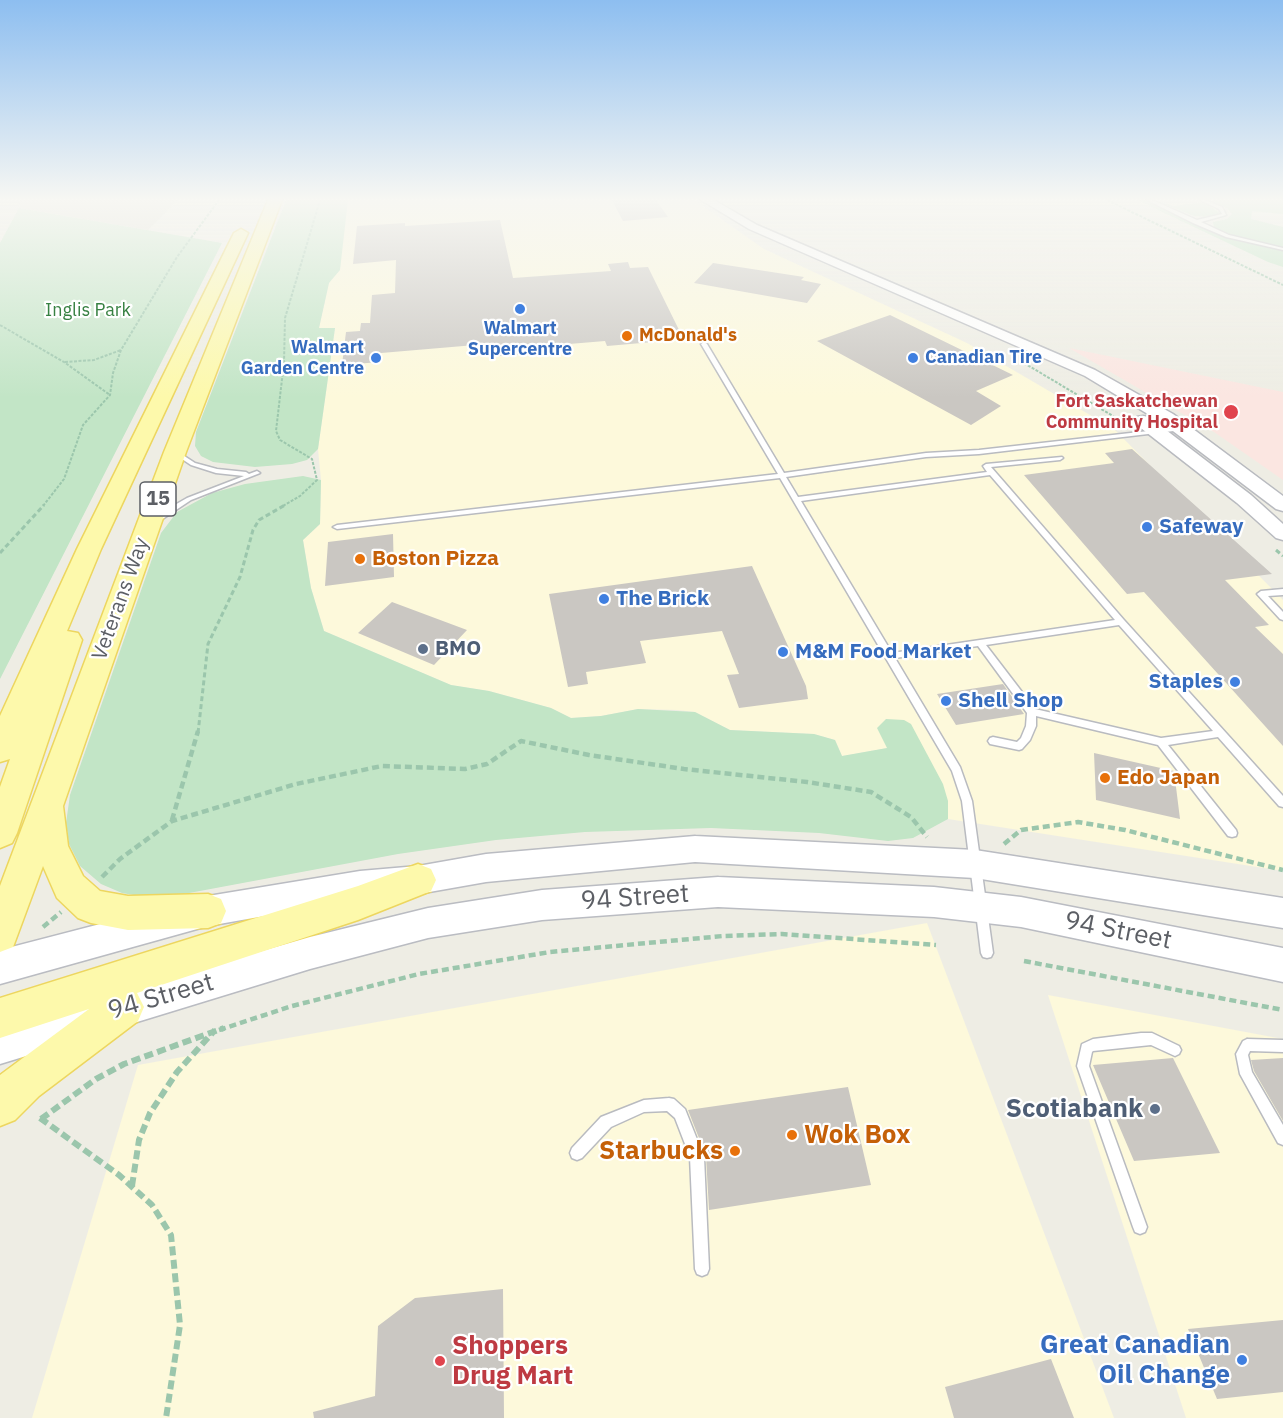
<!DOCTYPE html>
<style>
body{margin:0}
canvas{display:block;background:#eeede4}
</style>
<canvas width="1283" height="1418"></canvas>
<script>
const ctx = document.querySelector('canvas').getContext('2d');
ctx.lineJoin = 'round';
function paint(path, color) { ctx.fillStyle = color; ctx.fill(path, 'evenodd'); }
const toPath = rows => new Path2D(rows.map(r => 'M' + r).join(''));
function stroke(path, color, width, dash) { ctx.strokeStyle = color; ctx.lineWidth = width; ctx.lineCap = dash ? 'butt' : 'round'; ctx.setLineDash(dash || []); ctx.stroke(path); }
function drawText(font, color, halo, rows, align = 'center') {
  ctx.font = font + ' "IBM Plex Sans",sans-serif'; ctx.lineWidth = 4.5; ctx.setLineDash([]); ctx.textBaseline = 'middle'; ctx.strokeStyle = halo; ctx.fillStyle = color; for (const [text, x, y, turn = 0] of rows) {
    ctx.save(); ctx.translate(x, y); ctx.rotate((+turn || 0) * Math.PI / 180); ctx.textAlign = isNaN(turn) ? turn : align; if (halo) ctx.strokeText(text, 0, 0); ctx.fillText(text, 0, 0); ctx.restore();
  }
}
paint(toPath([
 [343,200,694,200,764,249,967,343,1114,429,1283,600,1283,871,948,819,948,801,888,748,842,756,835,740,814,734,730,730,695,712,677,710,638,709,601,716,571,718,551,708,489,691,451,685,324,631,311,588,303,540,320,524,321,480,318,449,335,328,319,328,329,282,340,270],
 [927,923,1114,1418,32,1418,138,1065],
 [1048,995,1283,1039,1283,1418,1186,1418]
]), '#fdf9db');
paint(toPath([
 [20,200,178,200,148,230,19,208]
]), '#deddd3');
paint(toPath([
 [1069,348,1283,392,1283,480,1214,432]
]), '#fbe6e1');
paint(toPath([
 [286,200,348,200,340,270,329,283,319,328,335,328,318,449,307,460,292,464,255,467,213,462,201,456,195,446,196,432],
 [1137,200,1146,200,1230,238,1283,251,1283,267,1268,262],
 [1154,200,1174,206,1204,202,1220,213,1211,217,1194,216],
 [1222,200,1283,200,1283,214,1252,211,1251,219,1283,227,1283,247,1242,239,1214,228,1213,222,1227,219,1232,214,1228,209,1211,201],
 [19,208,222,243,0,679,0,243],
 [303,476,321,480,320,524,303,540,311,588,324,631,451,685,489,691,551,708,571,718,601,716,638,709,695,712,730,730,814,734,835,740,842,756,887,748,877,728,886,719,904,720,911,724,943,784,948,801,948,819,913,838,888,841,819,833,711,828,585,832,496,840,398,854,157,899,122,893,101,884,80,866,69,844,66,823,70,795,161,533,177,512,212,493,245,484]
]), '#c2e5c6');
paint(toPath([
 [612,200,656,200,668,217,623,221],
 [500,220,513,278,611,271,608,264,628,262,630,268,648,267,681,334,651,337,653,342,607,346,605,341,533,347,534,353,489,357,487,344,381,353,380,362,342,365,346,332,360,331,361,323,370,323,372,295,395,293,396,260,353,264,357,226,405,223,405,226],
 [713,263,804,277,801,280,821,284,807,303,694,283],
 [890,315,1013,375,976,391,1001,406,971,425,817,341],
 [1132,449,1272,574,1225,580,1269,625,1255,627,1283,654,1283,746,1144,592,1127,594,1024,475,1114,463,1105,453],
 [393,534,394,577,325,586,328,542],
 [752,566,806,686,808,699,739,708,727,675,739,674,722,631,640,641,646,663,586,672,588,684,568,687,549,594],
 [392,602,467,630,434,665,358,633],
 [1003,684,1024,714,956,725,937,694],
 [1094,753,1174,771,1180,819,1096,800],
 [1173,1058,1220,1153,1134,1161,1093,1065],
 [1283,1058,1283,1121,1254,1071,1251,1060],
 [848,1087,871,1185,709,1210,706,1156,688,1110],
 [503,1289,504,1418,314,1418,313,1412,375,1396,378,1326,415,1298],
 [1283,1320,1283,1392,1217,1399,1188,1329],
 [1051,1359,1074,1418,954,1418,945,1387]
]), '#cac7c2');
const service = toPath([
 [1147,200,1152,200,1197,220,1222,214,1219,209,1200,200,1205,200,1222,207,1226,215,1201,222,1229,235,1283,248,1283,250,1226,237,1193,223,1147,200],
 [704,342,707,344,784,473,926,453,979,450,1184,427,1184,429,1182,430,979,454,926,457,786,477,798,497,987,472,983,466,986,464,1062,457,1063,458,1060,460,991,467,1124,620,1283,796,1283,807,1279,806,1218,737,1168,745,1236,830,1237,833,1236,836,1232,837,1228,836,1158,745,1036,716,1036,726,1030,740,1022,749,1019,750,990,744,988,741,990,738,993,737,1017,742,1021,738,1026,726,1027,713,978,646,895,658,960,767,972,801,993,953,991,957,987,958,983,957,981,953,962,801,952,771,780,478,337,529,333,527,337,525,778,474,701,344,704,342],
 [990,475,1115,620,892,653,801,501,990,475],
 [1119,625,1213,731,1161,738,1035,709,986,645,1119,625],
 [175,450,195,463,217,469,246,472,249,474,257,471,260,473,191,500,158,522,152,522,152,518,187,498,244,476,216,473,191,465,173,453,173,451,175,450],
 [1283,589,1283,595,1268,596,1283,612,1283,620,1280,619,1257,594,1261,591,1283,589],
 [1141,1033,1152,1033,1179,1046,1181,1050,1179,1054,1175,1056,1151,1045,1093,1051,1092,1052,1089,1066,1147,1227,1145,1232,1140,1234,1135,1232,1133,1227,1077,1066,1082,1044,1093,1039,1141,1033],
 [1247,1039,1283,1040,1283,1052,1250,1051,1248,1055,1252,1072,1283,1125,1283,1145,1278,1143,1240,1074,1236,1054,1243,1041,1247,1039],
 [669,1098,674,1099,685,1109,704,1157,709,1269,707,1274,702,1276,697,1274,695,1269,690,1157,675,1118,667,1111,644,1112,611,1127,582,1158,577,1160,572,1158,570,1153,572,1148,601,1117,644,1100,669,1098]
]);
const tertiary = toPath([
 [701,200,714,200,757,225,1095,370,1173,414,1283,496,1283,511,1276,509,1161,422,1085,376,749,229,701,200],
 [1143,416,1149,417,1251,495,1283,524,1283,540,1276,538,1237,503,1137,425,1135,421,1137,417,1143,416]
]);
const secondary = toPath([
 [695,836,975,850,1283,898,1283,928,975,878,695,862,486,882,418,894,360,899,208,926,0,984,0,950,208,896,360,871,418,866,486,854,695,836],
 [718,877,934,887,1021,897,1283,948,1283,982,1021,927,934,917,718,907,542,920,428,938,310,969,0,1064,0,1028,310,937,428,908,542,890,718,877]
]);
const primary = toPath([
 [268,200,282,200,186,452,63,806,68,846,83,876,100,891,128,896,208,894,221,899,226,911,221,923,208,928,128,930,91,923,78,918,57,898,43,866,13,947,0,952,0,886,164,452,268,200],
 [241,229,248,233,101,549,67,631,78,633,82,640,17,833,12,843,0,848,0,787,10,759,0,762,0,716,77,549,234,233,241,229],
 [418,864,431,869,436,880,431,891,358,920,137,993,144,1007,138,1021,39,1096,15,1120,0,1126,0,1075,89,1009,0,1038,0,998,358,886,418,864]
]);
stroke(service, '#b9bbc0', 3);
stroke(tertiary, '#b9bbc0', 3);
stroke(secondary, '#babcc2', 3);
stroke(primary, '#edd65f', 3);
stroke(toPath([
 [1107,200,1283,285],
 [0,325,64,362,110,395],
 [65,362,94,360,121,350],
 [1024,363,1123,422],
 [43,506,64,479,83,425,110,395,113,373,121,350,177,257,219,200],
 [283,506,300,496,317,480,312,459,280,440,276,431,284,362,285,318,320,200]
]), '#9bc6ac', 2, [3, 1.5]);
stroke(toPath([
 [1276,550,1283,556],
 [0,553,44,505],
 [198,733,208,644,240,577,253,530,259,520,285,505]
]), '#9bc6ac', 3, [5, 3]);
stroke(toPath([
 [172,820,198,731],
 [1004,844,1021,830,1078,822,1125,830,1283,870],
 [102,877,120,859,172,821,296,784,382,766,465,769,487,764,521,741,589,755,684,769,807,782,871,792,911,817,927,837],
 [43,927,61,912],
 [1024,961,1283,1010],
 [219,1030,292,1006,419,974,550,952,723,936,782,934,936,945]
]), '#9bc6ac', 4.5, [7, 4]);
stroke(toPath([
 [40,1118,119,1175,152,1205,171,1235,180,1325,166,1418],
 [41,1119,96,1079,124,1064,224,1028],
 [132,1186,139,1140,150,1113,177,1072,215,1030]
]), '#9bc6ac', 6, [9, 4.5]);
paint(service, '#fff');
paint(tertiary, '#fff');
paint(secondary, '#fff');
paint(primary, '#fdf9ab');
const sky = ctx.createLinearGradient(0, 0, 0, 398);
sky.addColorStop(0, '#8dbef0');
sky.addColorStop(0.5, '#f7f7f3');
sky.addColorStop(1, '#f7f7f300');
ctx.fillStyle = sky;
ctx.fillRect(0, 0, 1283, 398);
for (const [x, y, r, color] of [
 [520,309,6,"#3f7fe0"],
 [627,336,6,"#e8710a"],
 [376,358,6,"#3f7fe0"],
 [913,358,6,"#3f7fe0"],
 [1231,412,8,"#e0444e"],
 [1147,527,6,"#3f7fe0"],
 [360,559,6,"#e8710a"],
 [604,599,6,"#3f7fe0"],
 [423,649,6,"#5c6f8a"],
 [783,652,6,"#3f7fe0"],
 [1235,682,6,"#3f7fe0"],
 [946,701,6,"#3f7fe0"],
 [1105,778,6,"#e8710a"],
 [1155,1109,6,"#5c6f8a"],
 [792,1135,6,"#e8710a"],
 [735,1151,6,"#e8710a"],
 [1242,1360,6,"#3f7fe0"],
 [440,1361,6,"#e0444e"]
]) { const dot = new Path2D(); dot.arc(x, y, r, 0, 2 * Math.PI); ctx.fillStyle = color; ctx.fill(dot); stroke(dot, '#fff', 2); }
drawText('18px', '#378142', '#fff', [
 ["Inglis Park",88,311]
]);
drawText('bold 18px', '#366cbe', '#fff', [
 ["Walmart",520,329],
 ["Supercentre",520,350],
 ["Walmart",364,348,"right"],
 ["Garden Centre",364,369,"right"],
 ["Canadian Tire",925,358,"left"]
]);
drawText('bold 18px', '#c56008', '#fff', [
 ["McDonald's",639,336]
], 'left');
drawText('bold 18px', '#be3a42', '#fff', [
 ["Fort Saskatchewan",1218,402],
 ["Community Hospital",1218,423]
], 'right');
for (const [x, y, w] of [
 [158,499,36]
]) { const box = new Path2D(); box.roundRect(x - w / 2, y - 17, w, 34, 4.5); ctx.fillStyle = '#fff'; ctx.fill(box); stroke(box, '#5c5f65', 1.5); }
drawText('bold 20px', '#5c5f65', null, [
 ["15",158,499]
]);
drawText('bold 21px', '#366cbe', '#fff', [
 ["Safeway",1159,527],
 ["The Brick",616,599],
 ["M&M Food Market",795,652],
 ["Staples",1223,682,"right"],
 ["Shell Shop",958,701]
], 'left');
drawText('bold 21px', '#c56008', '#fff', [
 ["Boston Pizza",372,559],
 ["Edo Japan",1117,778]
], 'left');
drawText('21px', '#5c5f65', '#fff', [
 ["Veterans Way",121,599,-70]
]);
drawText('bold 21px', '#4e5e75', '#fff', [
 ["BMO",435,649]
], 'left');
drawText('26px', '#5c5f65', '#fff', [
 ["94 Street",635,898,-4],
 ["94 Street",1118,931,11],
 ["94 Street",161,997,-16]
]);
drawText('bold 26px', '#4e5e75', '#fff', [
 ["Scotiabank",1143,1109]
], 'right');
drawText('bold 26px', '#c56008', '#fff', [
 ["Wok Box",804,1135],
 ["Starbucks",723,1151,"right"]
], 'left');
drawText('bold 26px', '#366cbe', '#fff', [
 ["Great Canadian",1230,1345],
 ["Oil Change",1230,1375]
], 'right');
drawText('bold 26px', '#be3a42', '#fff', [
 ["Shoppers",452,1346],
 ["Drug Mart",452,1376]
], 'left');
</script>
